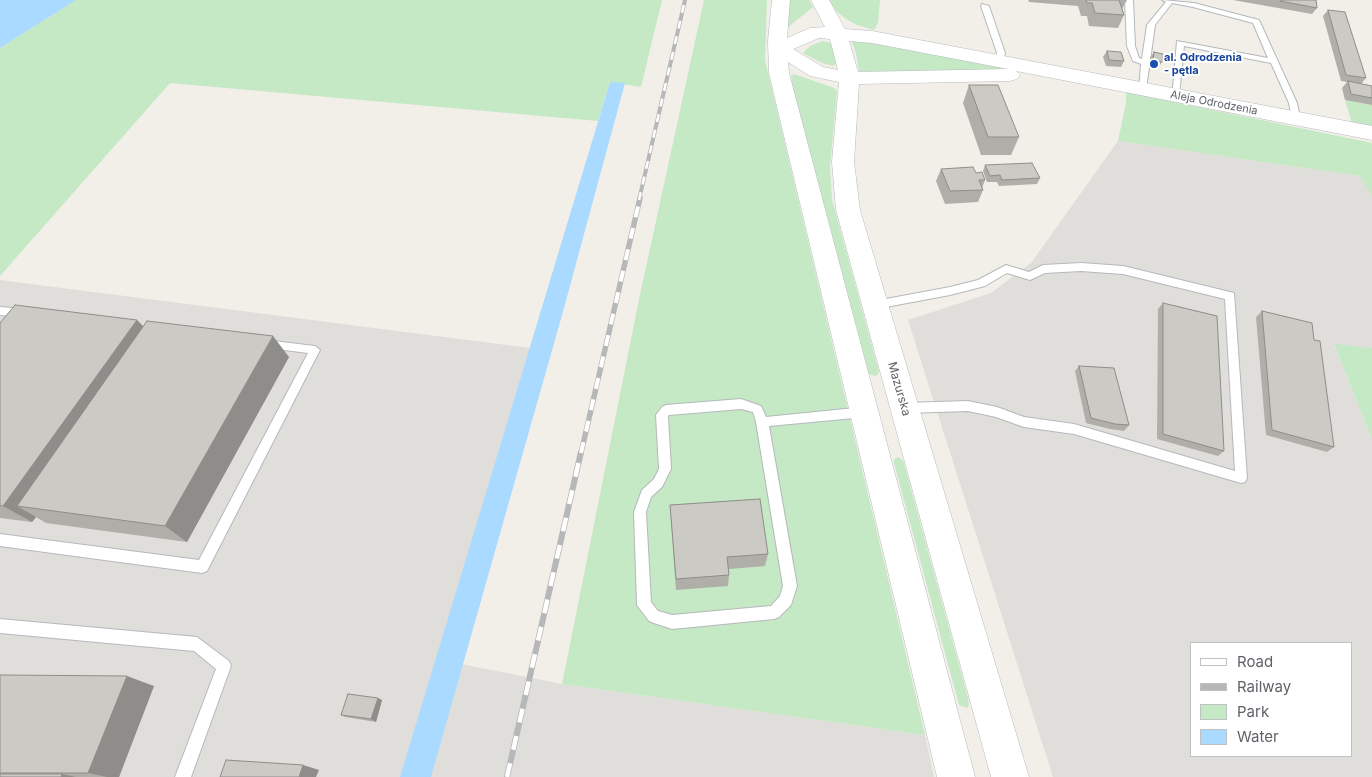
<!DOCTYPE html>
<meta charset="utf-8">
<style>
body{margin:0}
#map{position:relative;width:1372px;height:777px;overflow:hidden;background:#f1efe8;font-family:Inter,sans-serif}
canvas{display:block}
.legend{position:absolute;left:1190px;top:642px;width:162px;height:115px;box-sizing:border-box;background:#fff;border:1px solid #bfc1c3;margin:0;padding:6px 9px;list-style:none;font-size:15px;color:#5f6368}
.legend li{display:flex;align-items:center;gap:10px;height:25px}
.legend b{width:25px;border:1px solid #bfc1c3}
</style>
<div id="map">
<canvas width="1372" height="777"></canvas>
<ul class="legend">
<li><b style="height:6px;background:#fff"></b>Road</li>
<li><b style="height:6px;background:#b6b7b8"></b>Railway</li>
<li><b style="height:14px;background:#c5e8c5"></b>Park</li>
<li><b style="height:14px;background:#aadaff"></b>Water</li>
</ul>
</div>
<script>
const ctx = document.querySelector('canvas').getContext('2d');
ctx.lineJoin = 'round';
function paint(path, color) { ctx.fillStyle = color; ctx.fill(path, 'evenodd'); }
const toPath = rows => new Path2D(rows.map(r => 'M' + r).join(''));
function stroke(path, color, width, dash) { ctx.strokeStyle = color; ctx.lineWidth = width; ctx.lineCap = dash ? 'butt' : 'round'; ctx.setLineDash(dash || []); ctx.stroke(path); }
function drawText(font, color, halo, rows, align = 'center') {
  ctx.font = font + ' Inter,sans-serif'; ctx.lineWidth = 4; ctx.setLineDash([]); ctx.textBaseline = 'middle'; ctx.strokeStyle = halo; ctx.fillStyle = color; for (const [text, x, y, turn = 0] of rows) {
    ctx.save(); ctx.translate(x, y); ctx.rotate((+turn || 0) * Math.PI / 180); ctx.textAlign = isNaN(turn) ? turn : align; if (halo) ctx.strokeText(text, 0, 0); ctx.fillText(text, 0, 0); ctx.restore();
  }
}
paint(toPath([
 [1118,141,1360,176,1372,197,1372,348,1334,345,1372,440,1372,777,1053,777,908,320,991,293,1031,263],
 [1191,643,1351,643,1351,756,1191,756],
 [0,280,530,348,436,659,562,684,925,735,934,777,0,777]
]), '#e0deda');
paint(toPath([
 [76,0,662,0,641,87,610,82,598,121,170,83,0,276,0,48],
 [704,0,767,0,765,60,925,735,562,684,638,304],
 [787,0,809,0,813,7,787,28],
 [829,0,880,0,878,23,874,30,857,25,846,19,836,11],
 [851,39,998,67,1003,69,1001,71,859,71,856,53],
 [823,41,831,43,837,63,833,66,822,63,803,53,810,46],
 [794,74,834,88,837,91,830,166,832,200,879,372,876,376,869,374,793,88,791,76],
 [1126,92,1372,143,1372,197,1360,176,1118,141,1126,103],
 [1345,100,1372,105,1372,126,1352,123],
 [1334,344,1372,348,1372,440],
 [898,457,903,460,968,698,969,705,967,708,959,705,894,463,894,459]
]), '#c5e8c5');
paint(toPath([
 [0,0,76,0,0,48],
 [610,82,625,83,564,308,431,777,400,777]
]), '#aadaff');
const lane = toPath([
 [1125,0,1133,0,1135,46,1139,58,1142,59,1147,25,1166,2,1162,0,1194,3,1259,20,1297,103,1300,119,1299,121,1296,122,1292,119,1289,103,1271,63,1184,46,1179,96,1178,98,1172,98,1177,41,1268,58,1253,23,1193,7,1172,3,1155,25,1146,89,1142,91,1139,91,1141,64,1133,61,1127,46,1125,0],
 [982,4,989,6,1005,53,1002,63,995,61,997,53,981,6,982,4],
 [1081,263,1123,266,1234,293,1247,478,1245,482,1241,483,1074,434,1024,427,996,417,968,411,905,413,901,411,899,408,901,405,905,403,968,401,997,407,1024,417,1074,424,1235,471,1225,299,1123,274,1081,271,1045,273,1030,280,1007,273,985,286,950,295,875,309,870,305,875,301,950,287,978,280,1006,265,1029,272,1043,265,1081,263],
 [0,307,24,309,29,313,24,317,0,315,0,307],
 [265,340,315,346,320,350,207,571,202,573,0,546,0,534,199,560,308,353,261,347,260,344,261,341,265,340],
 [741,399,761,406,766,417,865,407,869,409,871,412,869,415,865,417,769,426,797,586,791,605,779,617,774,619,672,629,654,623,649,621,637,605,634,512,642,490,654,479,659,469,656,415,662,407,666,405,741,399],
 [741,409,753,412,756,422,783,586,780,596,771,606,672,615,658,611,651,602,646,512,651,497,662,487,671,469,668,416,669,415,741,409],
 [0,619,197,637,229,661,231,666,191,777,175,777,216,669,194,651,0,633,0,619]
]);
const secondary = toPath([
 [772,0,790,0,787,38,810,28,825,27,811,0,829,0,845,29,872,31,1372,126,1372,140,1016,71,1020,75,1017,79,1010,81,859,84,854,162,860,210,1029,777,991,777,836,210,832,162,839,82,810,76,788,62,789,73,975,777,937,777,769,73,768,41,772,0],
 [819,38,830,39,838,70,823,67,793,49,819,38],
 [849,41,872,43,1008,69,858,72,849,41]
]);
stroke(lane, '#b5b8bc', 2);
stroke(secondary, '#b6babf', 1);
paint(lane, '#fff');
paint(secondary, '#fff');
const railFar2 = toPath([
 [639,200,685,0]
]);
const railFar1 = toPath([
 [581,453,640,198]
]);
const rail = toPath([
 [507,777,581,452]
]);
stroke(railFar2, '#b6b7b8', 4);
stroke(railFar1, '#b6b7b8', 5.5);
stroke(rail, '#b6b7b8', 6);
stroke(railFar2, '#fff', 2.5, [8]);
stroke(railFar1, '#fff', 4, [11]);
stroke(rail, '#fff', 4.5, [14]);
paint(toPath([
 [1028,0,1127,0,1122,9,1124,15,1118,28,1089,26,1087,16,1081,16,1078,6,1029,2],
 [1233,0,1316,0,1317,8,1312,14],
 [1328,10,1366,78,1361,84,1372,86,1372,105,1345,100,1342,88,1347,82,1341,81,1323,16],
 [1107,51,1124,61,1121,67,1106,66,1103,57],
 [1154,52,1162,62,1158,68,1149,67,1150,58],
 [969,85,1019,137,1011,155,981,155,963,103],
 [985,165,1040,178,1037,184,999,186,997,182,987,182,983,171],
 [941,169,976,173,985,180,982,188,983,190,978,202,945,204,936,181],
 [1163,303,1224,451,1218,456,1157,439,1158,309],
 [1262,311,1314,340,1334,447,1327,452,1266,435,1256,317],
 [0,323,144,326,289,357,187,542,46,523,36,517,32,522,0,518],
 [1079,366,1129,425,1124,431,1110,429,1086,423,1075,371],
 [670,505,768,554,765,566,729,569,729,575,728,586,676,590],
 [0,675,154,686,119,777,0,777],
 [382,700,376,722,345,717,341,715]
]), '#afaea9');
paint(toPath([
 [137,320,157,340,17,506,36,517,32,522,3,506],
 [273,336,289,357,187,542,165,526],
 [127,676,154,686,119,777,107,777,88,773],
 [378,698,382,700,376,722,371,719],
 [303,765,319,770,316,777,299,777],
 [62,774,76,777,61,777]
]), '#8f8d8a');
const building = toPath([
 [1086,0,1119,0,1124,15,1095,13,1092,3,1087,3,1086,0],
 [1281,0,1316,0,1317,8,1280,1,1281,0],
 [1328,10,1345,12,1366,78,1346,75,1328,10],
 [1107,51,1121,52,1124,61,1109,60,1107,51],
 [1154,52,1163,54,1162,62,1153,60,1154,52],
 [1348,81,1372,86,1372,98,1351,94,1348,81],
 [969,85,998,85,1019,137,988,137,969,85],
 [1032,163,1040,178,1002,180,1000,175,990,176,985,165,1032,163],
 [973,167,976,173,982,172,985,180,979,180,983,190,950,191,941,169,973,167],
 [1163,303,1217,316,1224,451,1163,434,1163,303],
 [15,305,137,320,3,506,0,506,0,323,15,305],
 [1262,311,1312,323,1314,340,1320,341,1334,447,1272,430,1262,311],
 [147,321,273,336,165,526,17,506,147,321],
 [1079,366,1114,368,1129,425,1115,424,1091,418,1079,366],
 [760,499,768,554,727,557,729,575,676,579,670,505,760,499],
 [0,675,127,676,88,773,0,773,0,675],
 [348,694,378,698,371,719,341,715,348,694],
 [226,760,303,765,299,777,220,777,226,760],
 [0,774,62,774,61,777,0,777,0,774]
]);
paint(building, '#cccac5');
stroke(building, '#8f8d8a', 1);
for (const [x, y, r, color] of [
 [1154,64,5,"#1a4fb4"]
]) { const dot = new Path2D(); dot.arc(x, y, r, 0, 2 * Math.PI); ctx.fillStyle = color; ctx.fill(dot); stroke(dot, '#fff', 2); }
drawText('bold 11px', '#164399', '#fff', [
 ["al. Odrodzenia",1164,58],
 ["- pętla",1164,71]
], 'left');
drawText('11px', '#5f6368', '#fff', [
 ["Aleja Odrodzenia",1214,103,11]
]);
drawText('12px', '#5f6368', '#fff', [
 ["Mazurska",899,389,74]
]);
</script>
